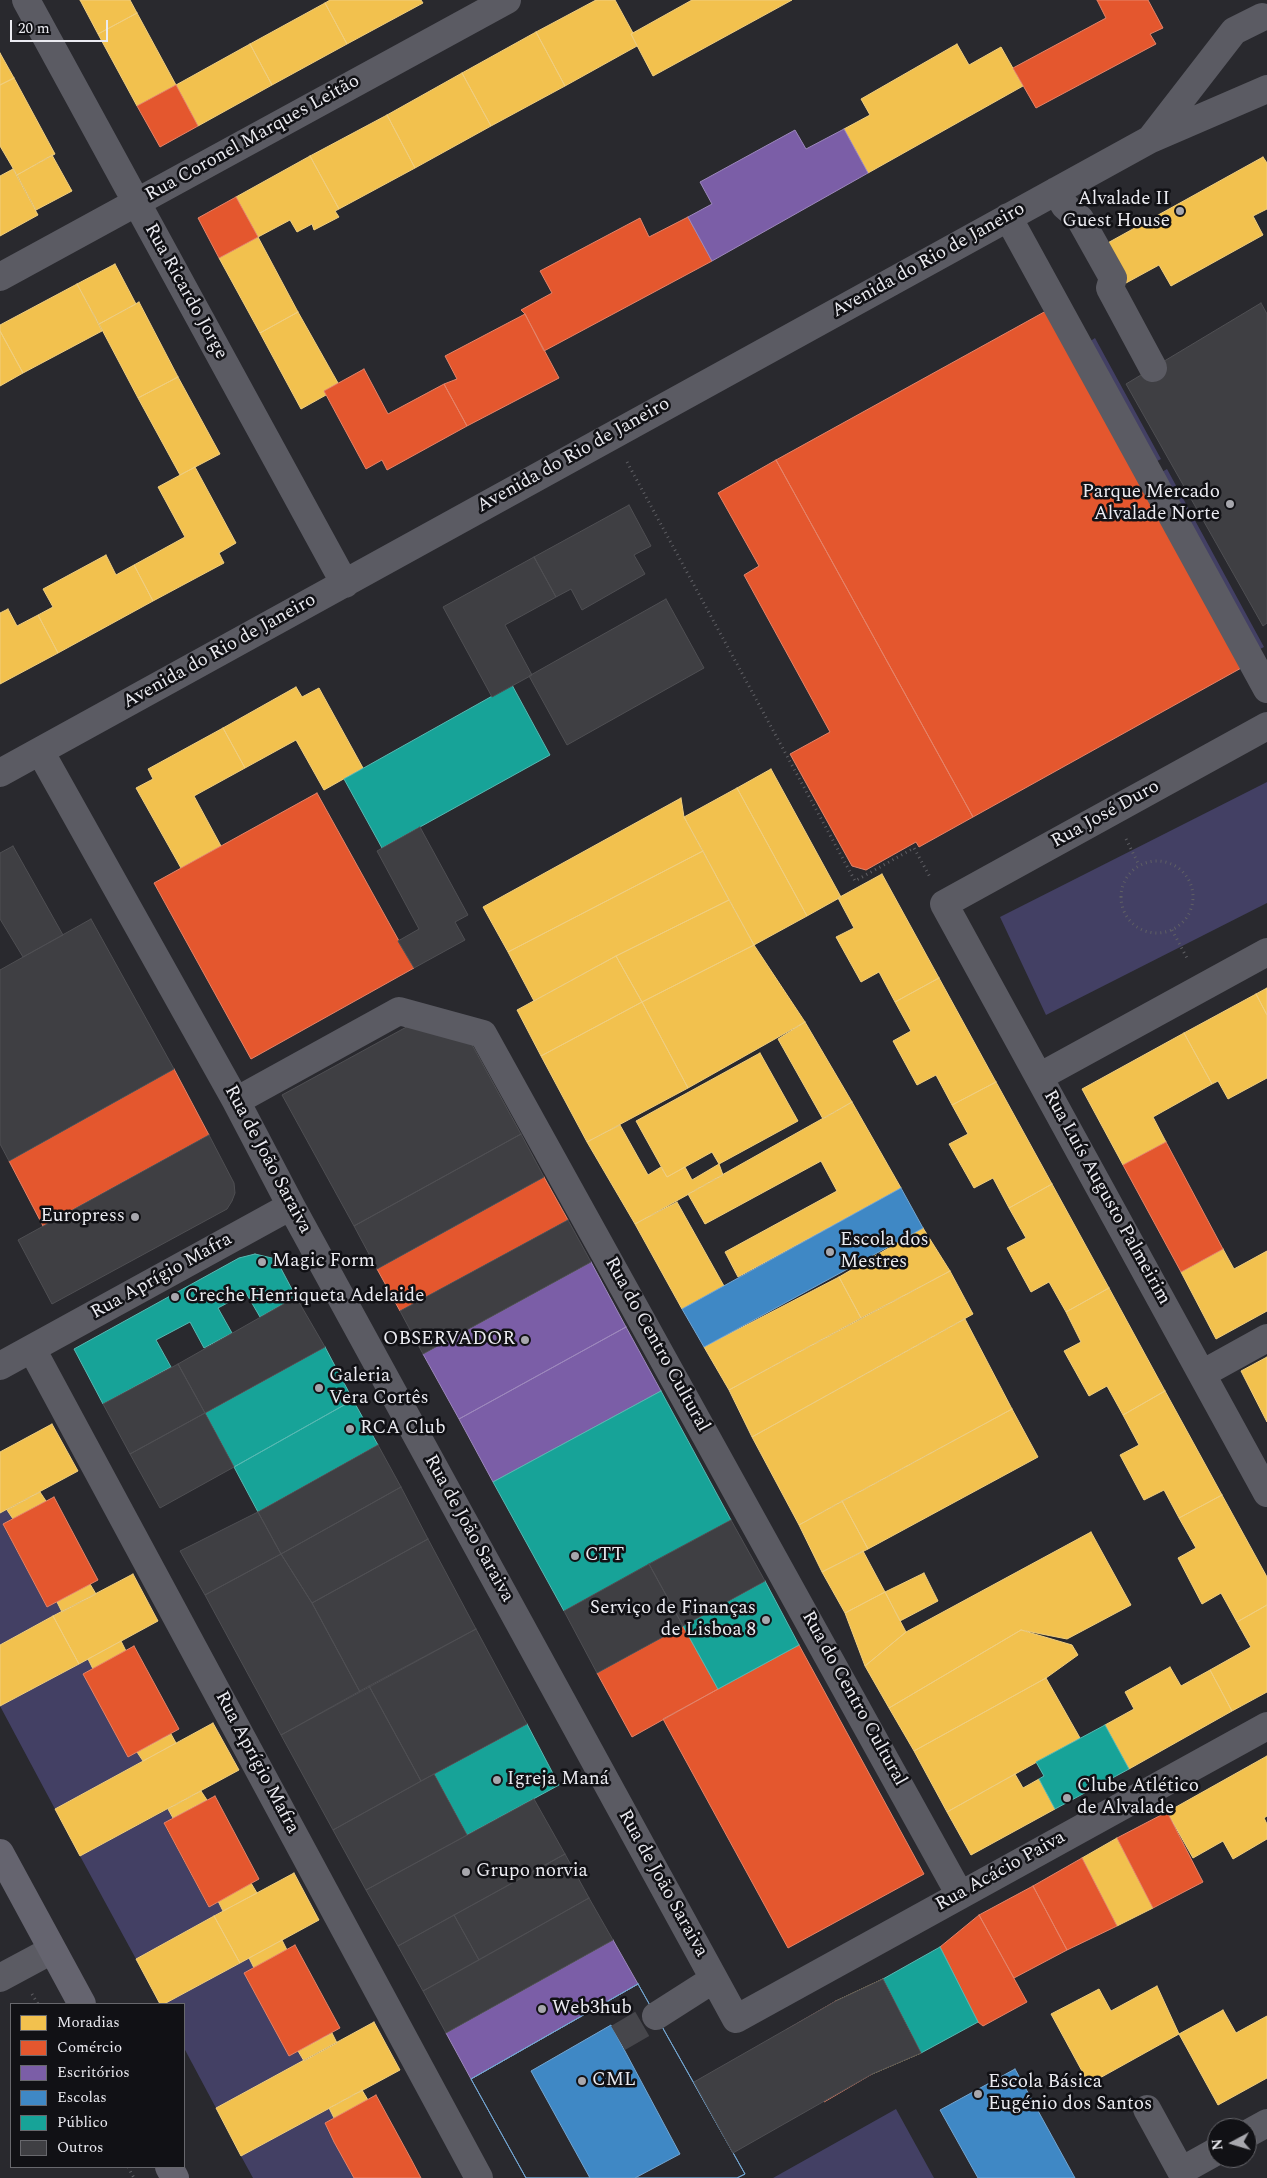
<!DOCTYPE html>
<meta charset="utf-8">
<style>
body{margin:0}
#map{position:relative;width:1267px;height:2178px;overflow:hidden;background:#29292e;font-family:Spectral,serif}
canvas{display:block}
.legend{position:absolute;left:10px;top:2003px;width:175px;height:165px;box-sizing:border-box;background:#111115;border:1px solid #68686d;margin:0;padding:6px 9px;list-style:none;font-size:15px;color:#ebebf1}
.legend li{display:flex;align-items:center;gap:10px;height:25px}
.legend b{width:25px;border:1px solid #68686d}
.north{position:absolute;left:1207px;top:2118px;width:50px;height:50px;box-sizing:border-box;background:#111115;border:1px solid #68686d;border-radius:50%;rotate:264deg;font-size:14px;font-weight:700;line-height:20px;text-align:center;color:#ebebf1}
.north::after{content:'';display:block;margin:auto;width:18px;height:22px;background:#a7a7ad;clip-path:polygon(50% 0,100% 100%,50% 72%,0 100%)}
.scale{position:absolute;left:10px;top:20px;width:98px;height:22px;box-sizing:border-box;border:2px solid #ebebf1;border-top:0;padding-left:6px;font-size:15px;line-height:18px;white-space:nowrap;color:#ebebf1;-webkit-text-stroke:4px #111115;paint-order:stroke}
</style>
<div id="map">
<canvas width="1267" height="2178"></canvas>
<ul class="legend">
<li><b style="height:14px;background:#f2c14e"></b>Moradias</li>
<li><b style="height:14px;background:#e4572e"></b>Comércio</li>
<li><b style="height:14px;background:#7b5ea7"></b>Escritórios</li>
<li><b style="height:14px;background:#3f88c5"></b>Escolas</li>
<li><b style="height:14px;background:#17a398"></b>Público</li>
<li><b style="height:14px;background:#3f3f43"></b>Outros</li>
</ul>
<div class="north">N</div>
<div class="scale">20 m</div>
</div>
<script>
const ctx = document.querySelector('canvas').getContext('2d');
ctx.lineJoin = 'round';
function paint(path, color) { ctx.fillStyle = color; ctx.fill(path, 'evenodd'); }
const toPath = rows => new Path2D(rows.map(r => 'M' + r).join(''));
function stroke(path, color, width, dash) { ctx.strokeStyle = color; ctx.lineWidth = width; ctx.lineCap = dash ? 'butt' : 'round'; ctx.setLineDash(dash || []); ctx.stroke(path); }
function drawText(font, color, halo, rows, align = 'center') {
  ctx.font = font + ' Spectral,serif'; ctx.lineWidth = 5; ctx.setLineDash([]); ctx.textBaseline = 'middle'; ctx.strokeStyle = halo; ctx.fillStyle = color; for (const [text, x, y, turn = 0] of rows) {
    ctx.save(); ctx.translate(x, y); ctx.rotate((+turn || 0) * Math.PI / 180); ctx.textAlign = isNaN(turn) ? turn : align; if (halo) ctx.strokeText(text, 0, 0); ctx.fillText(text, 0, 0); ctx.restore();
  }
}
paint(toPath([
 [1095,338,1161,459,1155,462,1089,342],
 [1167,469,1264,647,1258,650,1160,473],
 [1267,782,1267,903,1046,1015,1000,917],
 [7,1510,13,1519,3,1525,47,1607,57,1602,62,1612,0,1645,0,1513],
 [88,1659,93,1669,83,1674,143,1761,55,1809,0,1706],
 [168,1809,173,1818,164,1824,208,1906,218,1901,223,1911,136,1959,80,1856],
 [249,1958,254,1968,245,1974,289,2056,298,2051,304,2061,216,2108,184,2048,184,2004,164,2004],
 [329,2108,334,2118,325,2123,355,2178,253,2178,241,2156],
 [896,2109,934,2178,773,2178]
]), '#434064');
const homes = toPath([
 [80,0,130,0,137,13,98,34,80,0],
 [330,0,421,0,423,3,347,44,325,3,330,0],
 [596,0,615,0,633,33,631,34,637,46,565,86,536,32,596,0],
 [692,0,792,0,653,76,631,34,692,0],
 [325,3,347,44,272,85,250,44,325,3],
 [137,13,176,85,137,106,98,34,137,13],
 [536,32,565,86,491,126,462,73,536,32],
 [250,44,272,85,198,126,176,85,250,44],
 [957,44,969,65,1001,47,1023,86,868,173,844,129,870,115,861,99,957,44],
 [0,53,14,78,0,85,0,53],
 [462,73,491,126,415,168,387,115,462,73],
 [14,78,55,154,17,175,0,146,0,85,14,78],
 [387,115,415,168,339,209,310,156,387,115],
 [52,155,72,191,36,210,17,175,52,155],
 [310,156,339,209,335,211,339,217,314,230,312,224,297,232,290,220,258,237,236,197,310,156],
 [1263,157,1267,163,1267,209,1253,216,1263,235,1171,286,1159,265,1126,283,1104,245,1263,157],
 [13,169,38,215,0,236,0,176,13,169],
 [258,237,298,312,260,333,219,258,258,237],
 [115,264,136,304,99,324,77,284,115,264],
 [77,284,102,331,23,373,0,331,0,325,77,284],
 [139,302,178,377,138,398,99,324,139,302],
 [298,312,338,383,324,391,326,395,301,409,260,333,298,312],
 [0,331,23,373,0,386,0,331],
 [178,377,220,454,180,475,138,398,178,377],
 [195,467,236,543,219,553,224,563,153,601,134,565,185,537,158,487,195,467],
 [106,555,116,575,134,565,153,601,58,653,38,615,53,607,43,589,106,555],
 [8,609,17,626,38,615,58,653,0,684,0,613,8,609],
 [296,687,302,697,319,688,363,768,324,790,296,740,245,768,223,728,296,687],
 [223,728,245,768,194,796,221,846,181,868,136,788,153,779,148,769,223,728],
 [771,769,841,897,807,916,737,788,771,769],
 [737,788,807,916,754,945,684,817,737,788],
 [681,798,684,817,703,851,508,952,483,907,681,798],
 [703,851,729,900,616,956,534,1001,508,952,703,851],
 [882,874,939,978,895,1002,879,972,861,982,836,937,854,928,838,898,882,874],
 [729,900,754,945,642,1002,616,956,729,900],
 [754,945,805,1022,688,1088,642,1002,754,945],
 [616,956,642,1002,541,1056,517,1010,616,956],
 [939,978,996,1082,952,1105,936,1075,917,1085,893,1041,911,1031,895,1002,939,978],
 [1267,988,1267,1015,1256,994,1267,988],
 [1256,994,1267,1015,1267,1078,1228,1099,1218,1081,1212,1084,1184,1033,1256,994],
 [642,1002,688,1088,587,1142,541,1056,642,1002],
 [805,1022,852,1102,823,1119,778,1039,805,1022],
 [1184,1033,1212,1084,1153,1117,1166,1142,1123,1165,1082,1089,1184,1033],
 [760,1053,798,1121,719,1164,712,1152,667,1177,636,1121,760,1053],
 [996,1082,1052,1184,1009,1208,993,1178,974,1188,949,1144,968,1134,952,1105,996,1082],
 [852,1102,901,1188,738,1277,725,1252,837,1191,821,1161,705,1224,688,1194,852,1102],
 [620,1125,648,1175,661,1167,667,1177,685,1167,692,1180,719,1164,723,1175,635,1224,587,1142,620,1125],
 [1052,1184,1109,1288,1066,1312,1049,1282,1031,1292,1007,1248,1026,1238,1009,1208,1052,1184],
 [677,1202,724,1286,682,1309,635,1224,677,1202],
 [923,1228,950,1271,861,1318,839,1277,923,1228],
 [1223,1249,1234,1269,1267,1251,1267,1311,1216,1339,1181,1272,1223,1249],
 [950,1271,973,1314,752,1437,729,1390,950,1271],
 [839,1277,861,1318,729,1390,704,1347,839,1277],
 [1109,1288,1165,1391,1123,1415,1107,1386,1089,1396,1064,1351,1081,1342,1066,1312,1109,1288],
 [965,1319,1012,1409,799,1525,752,1437,965,1319],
 [1267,1357,1267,1422,1241,1371,1267,1357],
 [1165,1391,1222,1495,1179,1518,1164,1490,1144,1500,1120,1455,1139,1445,1123,1415,1165,1391],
 [1012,1409,1038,1457,868,1549,842,1501,1012,1409],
 [52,1424,78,1471,0,1513,0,1452,52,1424],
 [40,1492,46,1501,13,1519,7,1510,40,1492],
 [1222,1495,1267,1577,1267,1605,1237,1622,1221,1593,1202,1604,1178,1558,1196,1548,1179,1518,1222,1495],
 [842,1501,868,1549,822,1572,799,1525,842,1501],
 [1091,1532,1131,1605,1067,1639,1021,1630,889,1708,865,1666,906,1632,1091,1532],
 [863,1551,885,1592,845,1613,822,1572,863,1551],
 [924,1573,938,1601,900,1621,885,1592,924,1573],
 [133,1574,158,1621,79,1664,53,1616,133,1574],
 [90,1584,96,1594,62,1612,57,1602,90,1584],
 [885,1592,906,1632,865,1666,845,1613,885,1592],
 [1267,1605,1267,1692,1232,1711,1210,1670,1251,1647,1237,1622,1267,1605],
 [53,1616,79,1664,0,1706,0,1645,53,1616],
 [1021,1630,1072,1645,1078,1655,1046,1678,914,1751,889,1708,1021,1630],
 [121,1641,126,1651,93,1669,88,1659,121,1641],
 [1170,1667,1181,1686,1210,1670,1232,1711,1129,1769,1105,1725,1134,1709,1125,1692,1170,1667],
 [1046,1678,1080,1738,947,1812,914,1751,1046,1678],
 [213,1723,239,1770,80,1856,55,1809,213,1723],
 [171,1734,176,1743,143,1761,137,1752,171,1734],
 [1267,1756,1267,1816,1264,1818,1267,1824,1267,1839,1233,1859,1223,1841,1193,1858,1167,1812,1267,1756],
 [1015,1774,1023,1788,1039,1779,1055,1809,971,1855,947,1812,1015,1774],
 [201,1791,207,1800,173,1818,168,1809,201,1791],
 [1117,1838,1153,1908,1117,1926,1082,1858,1117,1838],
 [294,1873,319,1920,240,1963,214,1916,294,1873],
 [251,1883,257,1893,223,1911,218,1901,251,1883],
 [214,1916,240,1963,164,2004,160,2004,136,1959,214,1916],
 [282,1940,287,1950,254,1968,249,1958,282,1940],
 [883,1979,921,2053,872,2074,836,2001,883,1979],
 [1157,1986,1179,2034,1089,2084,1051,2014,1099,1989,1111,2011,1157,1986],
 [1223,2010,1236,2033,1267,2016,1267,2078,1218,2105,1179,2034,1223,2010],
 [374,2022,400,2070,241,2156,216,2108,374,2022],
 [332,2033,337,2043,304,2061,298,2051,332,2033],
 [362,2090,368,2100,334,2118,329,2108,362,2090]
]);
paint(homes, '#f2c14e');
stroke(homes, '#f0ce7f', 1);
const shops = toPath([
 [1097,0,1148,0,1163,28,1150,34,1156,44,1036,108,1013,68,1106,18,1097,0],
 [176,85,198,126,160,147,137,106,176,85],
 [236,197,258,237,219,258,198,218,236,197],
 [688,217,712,261,544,351,525,314,521,310,552,293,540,271,640,218,649,237,688,217],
 [1046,311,1243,667,973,817,776,460,1046,311],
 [525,314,559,378,467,426,444,384,457,379,445,356,525,314],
 [364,369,388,414,444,384,467,426,387,470,382,460,366,469,324,391,364,369],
 [776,460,973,817,919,847,916,842,866,870,852,866,790,754,830,732,744,575,759,566,718,493,776,460],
 [317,793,414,968,251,1059,154,883,317,793],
 [174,1069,209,1135,43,1226,9,1161,174,1069],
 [1166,1142,1223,1249,1181,1272,1123,1165,1166,1142],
 [544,1177,568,1220,400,1311,377,1269,544,1177],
 [54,1497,98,1580,47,1607,3,1524,54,1497],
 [683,1626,718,1689,632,1737,597,1673,683,1626],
 [799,1645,924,1874,788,1948,663,1719,799,1645],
 [134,1646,179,1729,128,1757,83,1674,134,1646],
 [215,1796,259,1879,209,1907,164,1823,215,1796],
 [1167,1812,1203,1882,1153,1908,1117,1838,1167,1812],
 [1082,1858,1117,1926,1067,1950,1033,1886,1082,1858],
 [1033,1886,1067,1950,1014,1978,979,1915,1033,1886],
 [979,1915,1027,2002,983,2026,978,2022,940,1947,979,1915],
 [295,1945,340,2028,289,2056,244,1973,295,1945],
 [836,2001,872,2074,824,2102,786,2030,836,2001],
 [376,2095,411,2159,421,2178,354,2178,334,2142,325,2123,376,2095]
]);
paint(shops, '#e4572e');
stroke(shops, '#e68368', 1);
const offices = toPath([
 [844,129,868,173,712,261,688,217,712,204,700,182,795,130,806,149,844,129],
 [591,1262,626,1327,459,1419,423,1354,591,1262],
 [626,1327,661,1391,493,1482,459,1419,626,1327],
 [613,1940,638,1984,471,2079,446,2033,613,1940]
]);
paint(offices, '#7b5ea7');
stroke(offices, '#9d88bd', 1);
const schools = toPath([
 [901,1188,923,1228,704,1347,682,1309,901,1188],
 [638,1984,745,2174,737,2178,635,2178,680,2154,611,2025,531,2071,590,2178,526,2178,471,2079,638,1984],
 [638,1984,745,2174,737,2178,526,2178,471,2079,638,1984],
 [1015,2069,1075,2178,978,2178,940,2110,1015,2069]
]);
paint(schools, '#3f88c5');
stroke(schools, '#73a6d2', 1);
const public = toPath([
 [512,685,550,755,382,848,344,779,512,685],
 [255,1254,276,1259,296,1297,260,1317,246,1293,218,1308,232,1333,204,1348,190,1322,156,1340,171,1367,103,1404,74,1349,239,1258,255,1254],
 [325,1347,353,1400,234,1467,205,1413,325,1347],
 [661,1391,731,1520,564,1611,493,1482,661,1391],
 [353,1400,378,1445,258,1512,234,1467,353,1400],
 [765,1581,799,1645,718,1689,683,1626,765,1581],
 [527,1724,559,1785,467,1835,434,1774,527,1724],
 [1105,1725,1129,1769,1055,1809,1039,1779,1044,1776,1036,1762,1105,1725],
 [940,1947,978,2022,921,2053,883,1979,940,1947]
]);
paint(public, '#17a398');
stroke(public, '#57b9b3', 1);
const building = toPath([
 [1261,303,1267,314,1267,623,1263,626,1126,384,1261,303],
 [629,505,651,546,634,555,645,574,582,610,571,589,556,597,534,557,629,505],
 [534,557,556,597,505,625,532,675,492,697,443,607,534,557],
 [666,599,704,668,567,745,529,676,666,599],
 [420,827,468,915,455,922,465,940,414,968,398,941,419,929,377,851,420,827],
 [13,846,63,935,23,957,0,919,0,853,13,846],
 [91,919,174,1069,9,1161,0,1144,0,970,91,919],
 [412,1024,470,1041,521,1134,354,1226,282,1095,412,1024],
 [521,1134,544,1177,377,1269,354,1226,521,1134],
 [209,1135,234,1183,235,1193,232,1201,227,1209,52,1304,18,1240,209,1135],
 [568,1220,591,1262,423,1354,400,1311,568,1220],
 [296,1297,325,1347,205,1413,178,1364,296,1297],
 [178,1364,205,1413,130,1454,103,1404,178,1364],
 [205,1413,234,1467,160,1508,130,1454,205,1413],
 [378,1445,401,1487,281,1554,258,1512,378,1445],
 [401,1487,428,1539,312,1603,281,1554,401,1487],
 [258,1512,281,1554,205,1595,180,1551,258,1512],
 [731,1520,765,1581,683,1626,649,1564,731,1520],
 [428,1539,476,1629,360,1692,312,1603,428,1539],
 [281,1554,312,1603,360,1692,281,1735,205,1595,281,1554],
 [649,1564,683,1626,597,1673,564,1611,649,1564],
 [476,1629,527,1724,421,1781,369,1686,476,1629],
 [369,1686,421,1781,333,1830,281,1735,369,1686],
 [434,1774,467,1835,366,1890,333,1830,434,1774],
 [534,1799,565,1854,398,1946,366,1890,534,1799],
 [565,1854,589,1898,479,1960,454,1915,565,1854],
 [589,1898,613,1940,446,2033,423,1991,589,1898],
 [454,1915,479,1960,423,1991,398,1946,454,1915],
 [883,1979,921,2053,872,2074,733,2153,694,2082,836,2001,883,1979]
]);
paint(building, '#3f3f43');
stroke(building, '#4f4f53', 1);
stroke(toPath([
 [618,2038,656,2016]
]), '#46464b', 28, [28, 14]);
stroke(toPath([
 [627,462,855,881,914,848,930,877],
 [1126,839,1139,865],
 '1121 897a36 36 0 1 1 72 0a36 36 0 1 1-72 0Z',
 [1172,930,1188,960],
 [32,1994,38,2004],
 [128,2167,134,2178]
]), '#5f5f64', 3, [1, 4]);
stroke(toPath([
 [26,0,345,584],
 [1152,137,1234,31,1262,17],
 [1056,191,1065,206,1080,219,1113,278,1110,288,1153,368],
 [1008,217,1267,689],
 [0,277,507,0],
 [1267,726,944,904,1267,1493],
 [40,751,236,1101,291,1206,736,2019,1267,1726],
 [0,773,1149,140,1267,89],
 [1039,1077,1267,952],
 [236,1101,399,1011,483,1034,960,1895],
 [32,1349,479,2178],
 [0,1366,291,1206],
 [1202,1374,1267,1338],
 [0,1978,52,1950],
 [656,2016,714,1979],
 [1147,2109,1181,2171,1217,2151],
 [1247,2134,1267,2123]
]), '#5b5b63', 28);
stroke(toPath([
 [0,1853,82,2004],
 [169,2167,175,2178]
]), '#65646f', 28);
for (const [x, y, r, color] of [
 [1180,211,5,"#a7a7ad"],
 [1230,504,5,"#a7a7ad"],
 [135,1217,5,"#a7a7ad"],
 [830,1252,5,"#a7a7ad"],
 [262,1262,5,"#a7a7ad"],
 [175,1297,5,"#a7a7ad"],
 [525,1340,5,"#a7a7ad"],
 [319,1388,5,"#a7a7ad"],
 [350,1429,5,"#a7a7ad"],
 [575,1556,5,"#a7a7ad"],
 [766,1620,5,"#a7a7ad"],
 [497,1780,5,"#a7a7ad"],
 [1067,1798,5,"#a7a7ad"],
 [466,1872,5,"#a7a7ad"],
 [542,2009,5,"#a7a7ad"],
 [582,2081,5,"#a7a7ad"],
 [978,2094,5,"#a7a7ad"]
]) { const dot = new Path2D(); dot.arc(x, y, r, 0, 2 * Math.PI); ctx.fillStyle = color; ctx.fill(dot); stroke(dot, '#111115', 2); }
drawText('19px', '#ebebf1', '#111115', [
 ["Rua Coronel Marques Leitão",253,139,-29],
 ["Avenida do Rio de Janeiro",929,261,-29],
 ["Rua Ricardo Jorge",185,292,61],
 ["Avenida do Rio de Janeiro",574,456,-29],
 ["Avenida do Rio de Janeiro",220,652,-29],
 ["Rua José Duro",1106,815,-29],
 ["Rua de João Saraiva",267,1160,62],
 ["Rua Luís Augusto Palmeirim",1106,1198,61],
 ["Rua Aprígio Mafra",162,1277,-29],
 ["Rua do Centro Cultural",656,1345,61],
 ["Rua de João Saraiva",468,1529,61],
 ["Rua do Centro Cultural",853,1699,61],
 ["Rua Aprígio Mafra",256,1763,62],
 ["Rua Acácio Paiva",1001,1872,-29],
 ["Rua de João Saraiva",662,1884,61]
]);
drawText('19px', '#ebebf1', '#111115', [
 ["Alvalade II",1170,200,"right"],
 ["Guest House",1170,222,"right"],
 ["Parque Mercado",1220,493,"right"],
 ["Alvalade Norte",1220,515,"right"],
 ["Europress",125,1217,"right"],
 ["Escola dos",840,1241],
 ["Mestres",840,1263],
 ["Magic Form",272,1262],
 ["Creche Henriqueta Adelaide",185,1297],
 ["OBSERVADOR",515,1340,"right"],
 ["Galeria",329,1377],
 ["Vera Cortês",329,1399],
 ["RCA Club",360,1429],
 ["CTT",585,1556],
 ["Serviço de Finanças",756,1609,"right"],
 ["de Lisboa 8",756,1631,"right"],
 ["Igreja Maná",507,1780],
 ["Clube Atlético",1077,1787],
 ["de Alvalade",1077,1809],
 ["Grupo norvia",476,1872],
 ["Web3hub",552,2009],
 ["CML",592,2081],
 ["Escola Básica",988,2083],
 ["Eugénio dos Santos",988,2105]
], 'left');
</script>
